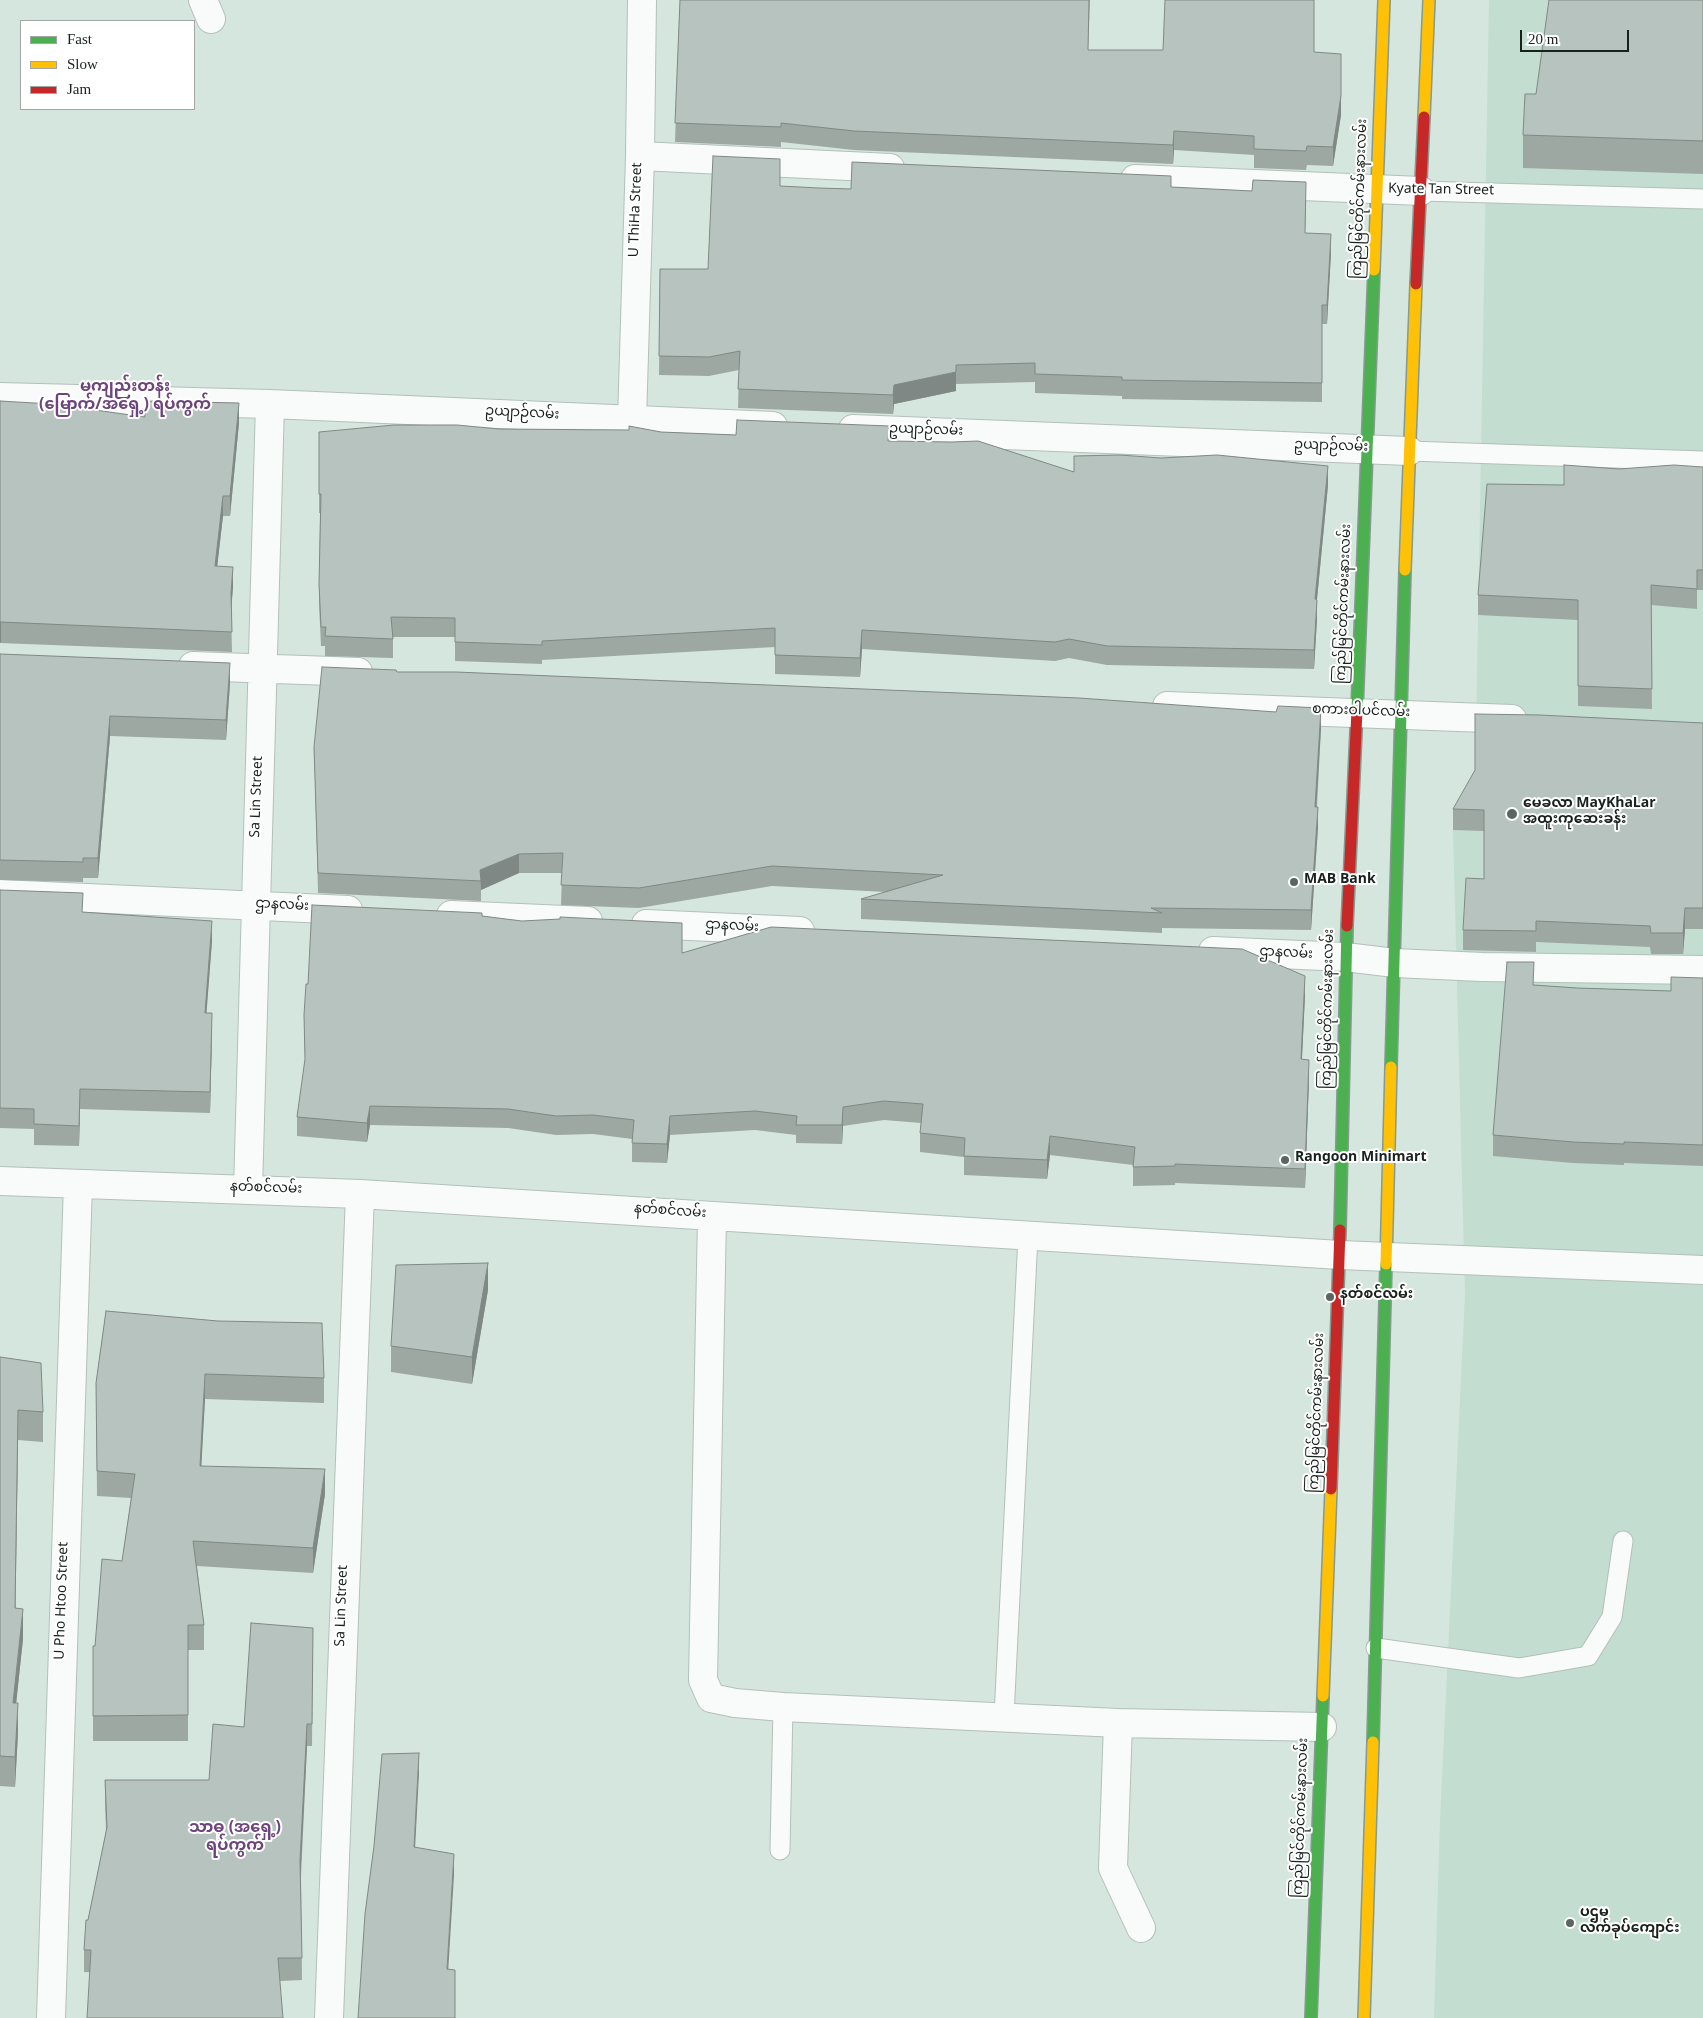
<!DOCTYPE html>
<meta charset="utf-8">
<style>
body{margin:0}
#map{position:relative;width:1703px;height:2018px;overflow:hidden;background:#d5e6de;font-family:Georgia,serif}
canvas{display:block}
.legend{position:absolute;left:20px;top:20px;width:175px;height:90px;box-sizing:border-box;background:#fff;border:1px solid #a2a6a5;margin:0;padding:6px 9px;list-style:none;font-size:15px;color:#17211d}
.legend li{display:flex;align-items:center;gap:10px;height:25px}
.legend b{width:25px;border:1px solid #a2a6a5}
.scale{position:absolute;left:1520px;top:30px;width:109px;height:22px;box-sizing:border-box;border:2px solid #17211d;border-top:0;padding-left:6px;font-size:15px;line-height:18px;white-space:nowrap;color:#17211d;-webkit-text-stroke:4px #fff;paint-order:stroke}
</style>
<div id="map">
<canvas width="1703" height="2018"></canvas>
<ul class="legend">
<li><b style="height:6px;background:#4caf50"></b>Fast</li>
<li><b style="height:6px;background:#ffc107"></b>Slow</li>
<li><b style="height:6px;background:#c62828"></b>Jam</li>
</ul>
<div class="scale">20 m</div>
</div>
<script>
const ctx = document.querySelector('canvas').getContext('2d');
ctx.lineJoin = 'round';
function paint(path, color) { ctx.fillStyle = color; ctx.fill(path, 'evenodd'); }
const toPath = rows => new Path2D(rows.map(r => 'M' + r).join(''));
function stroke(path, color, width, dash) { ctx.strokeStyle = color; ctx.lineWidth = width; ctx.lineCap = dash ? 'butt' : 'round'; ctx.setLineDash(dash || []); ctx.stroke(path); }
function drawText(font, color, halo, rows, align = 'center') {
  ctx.font = font + ' Georgia,"Noto Sans Myanmar",serif'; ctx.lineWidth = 4; ctx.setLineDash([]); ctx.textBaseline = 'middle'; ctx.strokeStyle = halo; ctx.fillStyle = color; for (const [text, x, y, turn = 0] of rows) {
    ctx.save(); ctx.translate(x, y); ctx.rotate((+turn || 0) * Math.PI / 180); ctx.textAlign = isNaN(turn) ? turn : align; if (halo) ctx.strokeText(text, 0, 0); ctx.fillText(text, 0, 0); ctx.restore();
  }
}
paint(toPath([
 [1489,0,1703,0,1703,2018,1434,2018,1440,1820,1465,1294,1453,830,1475,791]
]), '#c3ddd1');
const lane = toPath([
 [1421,191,1703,199],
 [1409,451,1703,461],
 [1376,1648,1519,1668,1588,1656,1612,1617,1623,1541],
 [1004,1716,1028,1236],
 [780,1850,783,1707]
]);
const street = toPath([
 [203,0,211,19],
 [640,156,890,168],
 [1135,179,1421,191],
 [0,397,270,404,773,426],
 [632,420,640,156,642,0],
 [853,429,1409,451],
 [193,666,358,672],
 [1167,706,1512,719],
 [0,894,348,910],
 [451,915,588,921],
 [646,924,800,931],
 [1213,951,1345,957,1395,963,1482,967,1703,970],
 [0,1181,360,1194,1340,1255,1703,1270],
 [248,1190,270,404],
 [712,1216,703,1680,711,1698,735,1703,783,1707,1118,1723,1322,1727],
 [1118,1723,1113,1868,1141,1928],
 [51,2018,78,1184],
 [329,2018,360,1194]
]);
const fast = toPath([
 [1357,710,1374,270],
 [1391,1067,1405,570],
 [1340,1230,1347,926],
 [1373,1742,1386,1264],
 [1311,2018,1323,1696]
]);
const slow = toPath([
 [1424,117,1429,0],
 [1374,270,1384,0],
 [1405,570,1416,284],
 [1386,1264,1391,1067],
 [1323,1696,1331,1489],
 [1364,2018,1373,1742]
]);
const jam = toPath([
 [1416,284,1424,117],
 [1347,926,1357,710],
 [1331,1489,1340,1230]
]);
stroke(lane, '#b3c0ba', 21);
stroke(street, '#b3c0ba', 30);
stroke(fast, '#859a91', 14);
stroke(slow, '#859a91', 14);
stroke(jam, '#859a91', 14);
stroke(lane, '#f9fbfa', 19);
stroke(street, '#f9fbfa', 28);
stroke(fast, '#4caf50', 11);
stroke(slow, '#ffc107', 11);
stroke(jam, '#c62828', 11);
paint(toPath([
 [680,0,1090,0,1088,50,1314,52,1341,115,1333,166,1307,165,1306,170,1254,168,1254,155,1174,150,1173,164,854,150,781,142,781,147,675,142],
 [1703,0,1703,174,1523,168,1523,135,1536,94],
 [1171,187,1306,201,1305,233,1331,253,1327,324,1322,324,1322,402,1122,399,1122,396,1035,393,1035,382,956,384,956,391,894,404,893,414,738,408,739,370,709,376,659,375,660,269,708,269,819,188,851,189],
 [0,401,145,417,239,423,230,516,223,516,217,566,233,587,231,607,232,652,0,643],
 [499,429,661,432,889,441,1074,472,1328,485,1317,600,1317,619,1314,669,1107,665,1069,658,1055,661,862,649,860,677,775,674,775,647,542,660,542,664,455,661,455,637,393,637,393,658,325,656,325,646,321,646,319,603,320,513,319,513,319,432],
 [1703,467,1703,590,1697,590,1697,609,1651,605,1652,709,1578,706,1578,620,1478,615,1478,595,1564,485,1619,469],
 [0,654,230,683,226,740,110,736,98,878,83,878,83,882,0,880],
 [397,672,1321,728,1317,807,1318,827,1311,930,1162,928,1162,933,861,919,861,899,886,892,772,886,639,908,561,905,562,873,519,873,481,890,481,901,318,893,314,747],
 [1703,723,1703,929,1685,929,1683,954,1651,954,1650,947,1536,942,1536,952,1463,950,1463,930,1484,879,1484,831,1453,830,1453,809],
 [0,890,83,912,212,941,206,1013,212,1033,210,1113,80,1109,79,1146,34,1145,34,1129,0,1128],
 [482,916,682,953,1305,995,1302,1059,1309,1079,1305,1188,1175,1183,1175,1185,1133,1186,1133,1165,1050,1155,1047,1179,964,1175,964,1157,920,1152,920,1133,921,1123,884,1120,843,1126,842,1144,796,1143,796,1135,755,1130,670,1135,667,1163,632,1162,632,1139,593,1134,556,1135,508,1128,370,1125,367,1142,297,1136,297,1117,305,1062,304,1015,308,984],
 [1703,978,1703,1166,1624,1163,1624,1165,1573,1163,1493,1156,1493,1135,1534,985,1577,988,1671,991],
 [488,1290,472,1384,391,1372,391,1346],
 [106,1311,324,1378,324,1403,205,1399,201,1466,325,1494,313,1573,197,1566,204,1625,204,1650,188,1650,188,1741,93,1741,93,1646,95,1646,122,1561,131,1498,97,1496,96,1383],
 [0,1357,43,1412,43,1442,18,1440,15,1608,23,1639,16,1703,18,1733,15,1787,0,1786],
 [313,1628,312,1746,307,1746,301,1877,302,1980,280,1981,84,1972,84,1950,88,1920,106,1832,105,1802,105,1780,209,1780,244,1727]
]), '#9da8a3');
paint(toPath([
 [1341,73,1341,115,1333,166,1333,147],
 [1174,131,1174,150,1173,164,1173,145],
 [1331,234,1331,253,1327,324,1327,305],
 [956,372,956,391,894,404,893,414,893,395,894,385],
 [239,403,239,423,230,516,230,496],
 [1328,466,1328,485,1315,619,1315,599],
 [223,496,223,516,215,586,215,566],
 [233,567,233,587,231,613,231,593],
 [1317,600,1317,619,1314,669,1314,650],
 [0,622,1,622,1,642,0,643],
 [862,630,862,649,860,677,860,658],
 [230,663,230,683,226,740,226,720],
 [1321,708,1321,728,1315,827,1315,807],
 [110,716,110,736,98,878,98,858],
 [1318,807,1318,827,1311,930,1311,910],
 [519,854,519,873,481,890,480,870],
 [1685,908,1685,929,1683,954,1683,933],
 [212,921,212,941,205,1033,205,1013],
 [1305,976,1305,995,1301,1078,1301,1059],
 [212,1013,212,1033,210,1113,210,1092],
 [1309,1060,1309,1079,1305,1188,1305,1169],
 [80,1089,80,1109,79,1146,79,1126],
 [370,1106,370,1125,367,1142,367,1123],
 [843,1107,843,1126,842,1144,842,1125],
 [670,1116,670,1135,667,1163,667,1144],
 [1050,1136,1050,1155,1047,1179,1047,1160],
 [488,1263,488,1290,472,1384,472,1357],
 [205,1374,205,1399,200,1491,200,1466],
 [18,1410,18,1440,15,1638,15,1608],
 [325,1469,325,1494,313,1573,313,1548],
 [23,1609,23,1639,13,1733,13,1703],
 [18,1703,18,1733,15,1787,15,1757],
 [307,1724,307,1746,300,1883,300,1861],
 [419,1753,419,1774,414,1868,414,1847],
 [454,1854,454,1875,447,1990,447,1969]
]), '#808885');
const building = toPath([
 [680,0,1089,0,1088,50,1163,50,1165,0,1314,0,1314,52,1341,54,1341,96,1333,147,1307,146,1306,151,1254,149,1254,136,1174,131,1173,145,854,131,781,123,781,127,675,123,680,0],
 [1549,0,1703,0,1703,141,1523,135,1525,94,1536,94,1549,0],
 [713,156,780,159,780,186,819,188,851,189,852,162,1171,176,1171,187,1212,189,1252,191,1253,180,1306,182,1305,233,1331,234,1327,305,1322,305,1322,383,1122,380,1122,377,1035,374,1035,363,956,365,956,372,894,385,893,395,738,389,740,351,709,357,659,356,660,269,708,269,713,156],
 [0,401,52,404,145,417,145,401,239,403,230,496,223,496,215,566,233,567,231,593,232,632,0,622,0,401],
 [737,420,889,426,888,441,952,442,978,441,1074,472,1074,456,1120,455,1161,458,1217,455,1328,466,1315,599,1317,600,1314,650,1107,646,1069,639,1055,642,862,630,860,658,775,655,775,628,542,641,542,645,455,642,455,618,391,617,393,639,325,636,326,627,321,627,319,584,321,494,319,494,319,432,394,425,457,425,499,429,629,430,629,426,661,432,736,435,737,420],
 [1564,465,1619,469,1674,465,1703,467,1703,570,1697,570,1697,589,1651,585,1652,689,1578,686,1578,600,1478,595,1487,484,1564,485,1564,465],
 [0,654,230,663,226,720,110,716,98,858,83,858,83,862,0,860,0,654],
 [322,667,396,670,397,672,456,672,1079,698,1276,712,1278,706,1321,708,1315,807,1318,807,1311,910,1151,908,1162,913,861,899,943,875,772,866,639,888,561,885,563,853,519,854,480,870,481,881,318,873,314,747,322,667],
 [1475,714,1539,715,1703,723,1703,908,1685,908,1683,933,1651,933,1650,926,1536,921,1536,931,1463,930,1466,878,1484,879,1484,810,1453,809,1475,770,1475,714],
 [0,890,83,893,82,912,212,921,205,1013,212,1013,210,1092,80,1089,79,1126,34,1124,34,1109,0,1108,0,890],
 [312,905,482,913,482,916,522,921,560,919,560,917,682,923,682,953,771,927,1242,949,1305,976,1301,1059,1309,1060,1305,1169,1175,1164,1175,1166,1133,1167,1135,1147,1050,1136,1047,1160,964,1156,965,1138,920,1133,923,1104,884,1101,843,1107,842,1125,796,1125,797,1116,755,1111,670,1116,667,1144,632,1143,634,1120,593,1115,556,1116,508,1109,370,1106,367,1123,297,1117,305,1059,304,1015,306,984,308,984,312,905],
 [1507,962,1534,962,1533,985,1577,988,1671,991,1671,977,1703,978,1703,1145,1624,1142,1624,1144,1573,1142,1493,1135,1507,962],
 [488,1263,472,1357,391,1346,396,1265,488,1263],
 [106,1311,218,1321,322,1323,324,1378,205,1374,200,1466,325,1469,313,1548,193,1541,204,1625,188,1625,188,1715,93,1716,93,1646,95,1646,102,1559,122,1561,135,1474,97,1471,96,1383,106,1311],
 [0,1357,41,1363,43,1412,18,1410,15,1608,23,1609,13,1703,18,1703,15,1757,0,1756,0,1357],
 [251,1623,313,1628,312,1724,307,1724,300,1861,302,1958,278,1958,283,2018,87,2018,91,1950,84,1950,86,1920,88,1920,107,1827,105,1780,209,1780,213,1724,244,1727,251,1623],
 [419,1753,414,1847,454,1854,447,1969,455,1970,455,2018,358,2018,365,1914,374,1846,382,1754,419,1753]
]);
paint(building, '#b7c3be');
stroke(building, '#808885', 1);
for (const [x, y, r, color] of [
 [1512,814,6,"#5a6661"],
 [1294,882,5,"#5a6661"],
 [1285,1160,5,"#5a6661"],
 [1330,1297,5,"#5a6661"],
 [1570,1923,5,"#5a6661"]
]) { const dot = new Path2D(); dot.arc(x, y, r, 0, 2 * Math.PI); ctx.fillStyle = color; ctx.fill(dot); stroke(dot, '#fff', 2); }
drawText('14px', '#17211d', '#fff', [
 ["Kyate Tan Street",1441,192,1],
 ["ကြည်မြင်တိုင်ကမ်းနားလမ်း",1362,199,-88],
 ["U ThiHa Street",638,210,-88],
 ["ဥယျာဉ်လမ်း",522,415,3],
 ["ဥယျာဉ်လမ်း",926,432,2],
 ["ဥယျာဉ်လမ်း",1331,448,2],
 ["ကြည်မြင်တိုင်ကမ်းနားလမ်း",1346,604,-88],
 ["စကားဝါပင်လမ်း",1361,713,2],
 ["Sa Lin Street",259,797,-88],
 ["ဌာနလမ်း",282,907,3],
 ["ဌာနလမ်း",732,928,3],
 ["ဌာနလမ်း",1286,955,3],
 ["ကြည်မြင်တိုင်ကမ်းနားလမ်း",1330,1009,-89],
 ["နတ်စင်လမ်း",266,1190,2],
 ["နတ်စင်လမ်း",670,1213,4],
 ["ကြည်မြင်တိုင်ကမ်းနားလမ်း",1319,1413,-88],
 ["U Pho Htoo Street",64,1601,-88],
 ["Sa Lin Street",344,1606,-88],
 ["ကြည်မြင်တိုင်ကမ်းနားလမ်း",1303,1818,-88]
]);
drawText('bold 14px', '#17211d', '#fff', [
 ["မေခလာ MayKhaLar",1523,806],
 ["အထူးကုဆေးခန်း",1523,822],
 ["MAB Bank",1304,882],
 ["Rangoon Minimart",1295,1160],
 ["နတ်စင်လမ်း",1340,1297],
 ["ပဌမ",1580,1915],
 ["လက်ခုပ်ကျောင်း",1580,1931]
], 'left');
drawText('bold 16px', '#6d447c', '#fff', [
 ["မကျည်းတန်း",125,389],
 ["(မြောက်/အရှေ့) ရပ်ကွက်",125,407],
 ["သာဓု (အရှေ့)",235,1830],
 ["ရပ်ကွက်",235,1848]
]);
</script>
